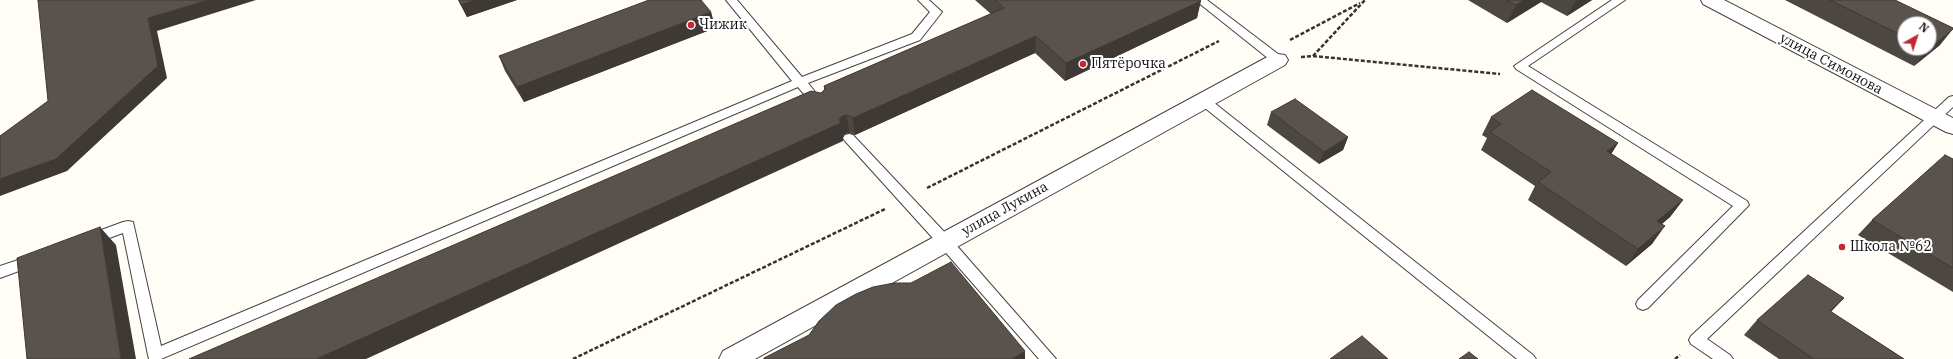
<!DOCTYPE html>
<meta charset="utf-8">
<style>
body{margin:0}
#map{position:relative;width:1953px;height:359px;overflow:hidden;background:#fffdf5;font-family:"IBM Plex Serif",serif}
canvas{display:block}
.north{position:absolute;left:1897px;top:16px;width:40px;height:40px;box-sizing:border-box;background:#fff;border:1px solid #a0a0a0;border-radius:50%;rotate:39deg;font-size:11px;font-weight:700;line-height:16px;text-align:center;color:#111}
.north::after{content:'';display:block;margin:auto;width:14px;height:18px;background:#c32732;clip-path:polygon(50% 0,100% 100%,50% 72%,0 100%)}
</style>
<div id="map">
<canvas width="1953" height="359"></canvas>
<div class="north">N</div>
</div>
<script>
const ctx = document.querySelector('canvas').getContext('2d');
ctx.lineJoin = 'round';
const toPath = rows => new Path2D(rows.map(r => 'M' + r).join(''));
function stroke(path, color, width, dash) { ctx.strokeStyle = color; ctx.lineWidth = width; ctx.lineCap = dash ? 'butt' : 'round'; ctx.setLineDash(dash || []); ctx.stroke(path); }
function paint(path, color) { ctx.fillStyle = color; ctx.fill(path, 'evenodd'); }
function drawText(font, color, halo, rows, align = 'center') {
  ctx.font = font + ' "IBM Plex Serif",serif'; ctx.lineWidth = 4; ctx.setLineDash([]); ctx.textBaseline = 'middle'; ctx.strokeStyle = halo; ctx.fillStyle = color; for (const [text, x, y, turn = 0] of rows) {
    ctx.save(); ctx.translate(x, y); ctx.rotate((+turn || 0) * Math.PI / 180); ctx.textAlign = isNaN(turn) ? turn : align; if (halo) ctx.strokeText(text, 0, 0); ctx.fillText(text, 0, 0); ctx.restore();
  }
}
const service = toPath([
 [726,0,737,0,802,77,912,34,930,12,918,0,929,0,942,12,920,40,808,83,824,103,826,106,824,109,816,109,798,87,161,359,149,359,148,355,123,233,90,245,85,244,83,240,85,236,123,222,128,221,133,222,161,346,792,81,726,0],
 [1195,0,1207,0,1282,57,1284,60,1282,63,1274,63,1195,0],
 [1612,0,1625,0,1528,66,1747,201,1749,205,1648,308,1643,310,1638,308,1636,304,1638,300,1733,206,1516,69,1514,66,1612,0],
 [1953,96,1953,107,1707,339,1730,355,1733,359,1713,359,1691,344,1689,340,1691,336,1949,97,1953,96],
 [1204,97,1208,98,1533,355,1536,359,1517,359,1200,104,1198,101,1200,98,1204,97],
 [849,134,853,135,950,238,1056,359,1039,359,940,246,845,141,843,138,845,135,849,134],
 [33,255,38,256,40,260,38,264,0,278,0,266,33,255]
]);
const minor = toPath([
 [1701,0,1724,0,1953,118,1953,134,1946,132,1703,4,1701,0],
 [1278,54,1285,55,1288,60,1285,65,755,359,719,359,723,351,1271,55,1278,54]
]);
stroke(service, '#444', 2);
stroke(minor, '#444', 2);
stroke(toPath([
 [1290,40,1360,3],
 [1313,56,1500,74],
 [1301,57,1313,56,1365,0],
 [927,188,1219,41],
 [573,359,885,209],
 [1675,359,1680,355]
]), '#333', 2.5, [4, 2]);
paint(service, '#fff');
paint(minor, '#fff');
paint(toPath([
 [458,0,517,0,467,17],
 [975,0,1200,0,1197,18,1065,81,1035,53,855,135,849,133,845,134,843,136,843,141,821,93,824,90,824,86,991,14],
 [1468,0,1592,0,1567,16,1541,2,1507,23],
 [1785,0,1895,0,1940,45,1914,66],
 [1905,24,1929,48,1905,48],
 [711,12,715,28,524,102,505,71,499,56],
 [1271,112,1348,137,1343,150,1319,164,1267,125],
 [1491,117,1618,143,1611,154,1683,200,1670,217,1662,224,1652,244,1626,266,1528,200,1535,186,1481,150,1487,138,1482,135],
 [1953,159,1953,292,1858,235,1872,220],
 [1844,298,1831,312,1904,359,1779,359,1744,335,1757,320]
]), '#4d4742');
paint(toPath([
 [208,0,256,0,157,31,167,78,67,171,0,196,0,179,148,18],
 [476,0,517,0,467,17,461,5],
 [1524,0,1542,0,1541,2,1507,23,1516,5],
 [1576,0,1592,0,1567,16],
 [1201,1,1197,18,1065,81,1066,63],
 [711,12,715,28,524,102,517,87],
 [1953,29,1940,45,1914,66,1928,49],
 [1036,36,1035,53,855,135,853,118],
 [847,115,849,133,845,134,843,136,843,141,366,359,316,359,842,116],
 [1348,137,1343,150,1319,164,1324,152],
 [1618,143,1607,161,1607,151],
 [1683,200,1670,217,1644,239,1657,221],
 [1665,226,1652,244,1626,266,1638,249],
 [100,227,116,245,136,359,121,359],
 [1025,351,1025,359,1012,359]
]), '#3f3936');
const building = toPath([
 [38,0,208,0,148,18,158,66,56,159,0,179,0,136,48,101,38,0],
 [459,0,476,0,461,5,459,0],
 [649,0,701,0,711,12,517,87,499,56,649,0],
 [995,0,1200,0,1201,1,1066,63,1036,36,853,118,847,115,842,116,839,120,841,123,316,359,189,359,811,91,821,93,825,89,824,86,1004,8,995,0],
 [1507,0,1524,0,1516,5,1507,0],
 [1830,0,1895,0,1953,28,1953,29,1928,49,1926,48,1929,48,1929,24,1905,24,1905,37,1830,0],
 [1532,90,1618,143,1607,151,1683,200,1657,221,1665,226,1638,249,1538,182,1551,172,1490,132,1501,124,1491,117,1532,90],
 [1295,99,1348,137,1324,152,1271,112,1295,99],
 [1945,155,1953,159,1953,268,1872,220,1945,155],
 [100,227,121,359,27,359,17,258,100,227],
 [951,262,1025,351,1012,359,764,359,764,358,809,335,819,321,836,305,856,294,873,287,894,283,911,283,951,262],
 [1808,275,1844,298,1830,311,1904,359,1814,359,1757,320,1808,275],
 [1362,336,1388,359,1330,359,1362,336],
 [1469,352,1478,359,1459,359,1469,352]
]);
paint(building, '#5a524d');
stroke(building, '#3f3936', 1);
for (const [x, y, r, color] of [
 [691,25,4,"#c32732"],
 [1083,64,4,"#c32732"],
 [1842,247,4,"#c32732"]
]) { const dot = new Path2D(); dot.arc(x, y, r, 0, 2 * Math.PI); ctx.fillStyle = color; ctx.fill(dot); stroke(dot, '#fff', 1.5); }
drawText('14px', '#111', '#fff', [
 ["Чижик",699,25],
 ["Пятёрочка",1091,64],
 ["Школа №62",1850,247]
], 'left');
drawText('14px', '#111', '#fff', [
 ["улица Симонова",1831,64,28],
 ["улица Лукина",1005,209,-29]
]);
</script>
